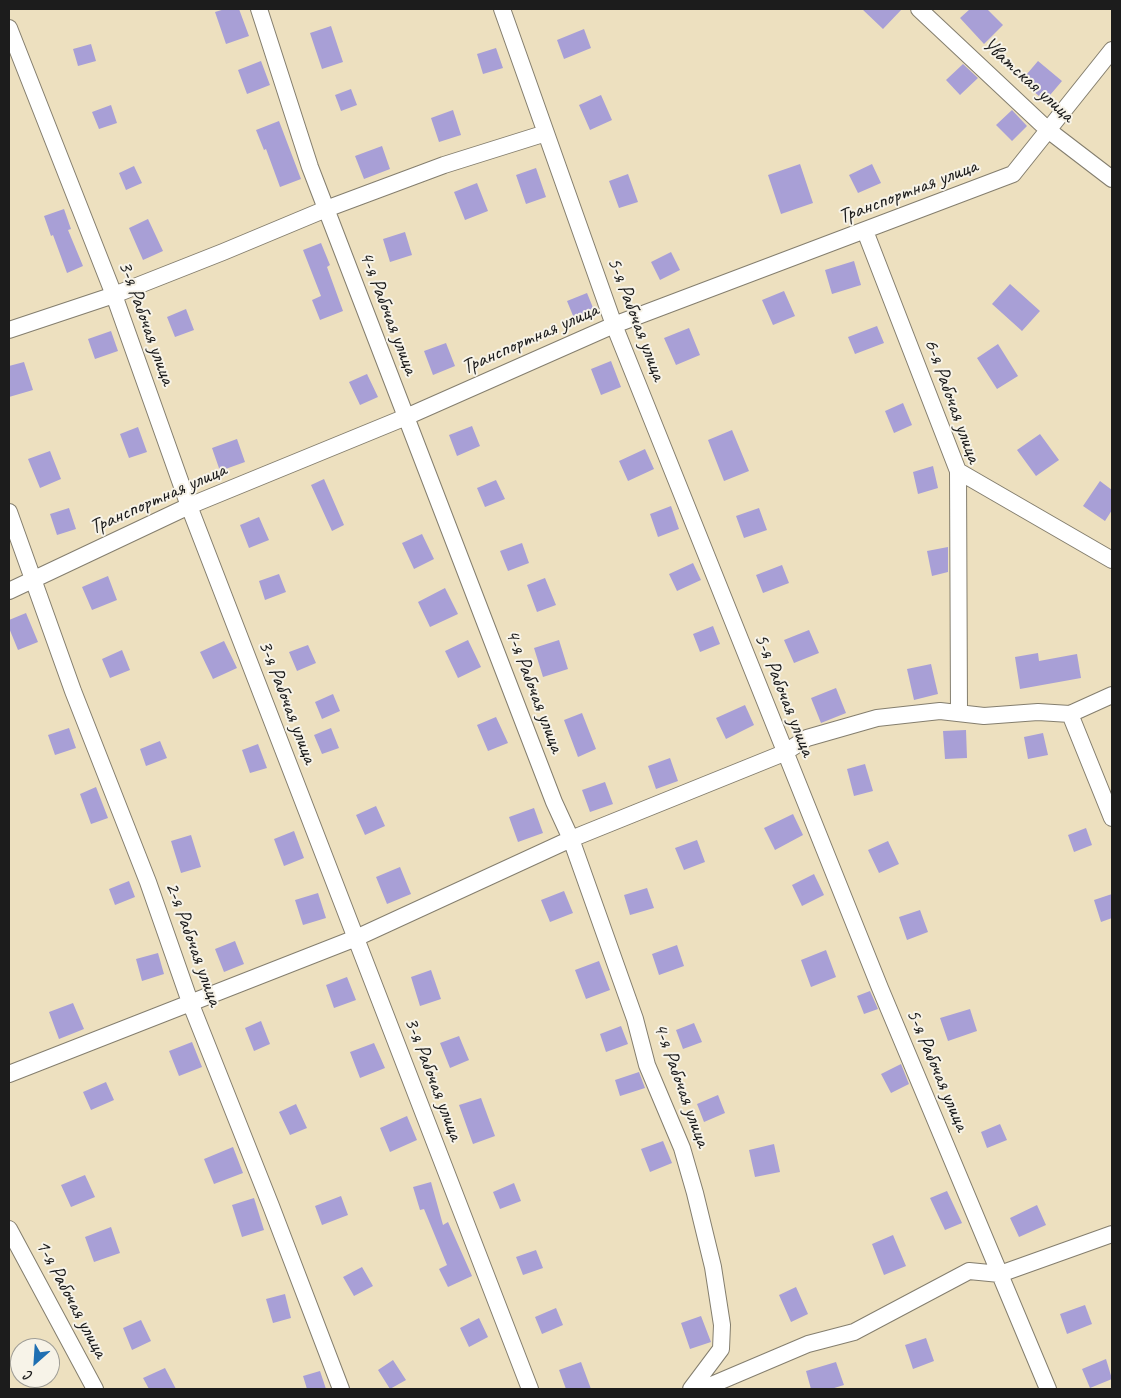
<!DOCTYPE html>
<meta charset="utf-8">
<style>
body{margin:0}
#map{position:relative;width:1121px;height:1398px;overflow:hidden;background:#ede0bf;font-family:Caveat,sans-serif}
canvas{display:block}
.frame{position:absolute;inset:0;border:10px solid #1c1c1c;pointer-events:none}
.north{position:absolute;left:10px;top:1338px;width:50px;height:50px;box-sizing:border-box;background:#f7f3e8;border:1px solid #9f9d96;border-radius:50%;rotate:206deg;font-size:14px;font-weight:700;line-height:20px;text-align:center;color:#1c1c1c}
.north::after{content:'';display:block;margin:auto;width:18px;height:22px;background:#1f6fb2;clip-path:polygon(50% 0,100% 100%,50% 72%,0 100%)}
</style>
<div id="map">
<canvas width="1121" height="1398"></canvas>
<div class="frame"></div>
<div class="north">С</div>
</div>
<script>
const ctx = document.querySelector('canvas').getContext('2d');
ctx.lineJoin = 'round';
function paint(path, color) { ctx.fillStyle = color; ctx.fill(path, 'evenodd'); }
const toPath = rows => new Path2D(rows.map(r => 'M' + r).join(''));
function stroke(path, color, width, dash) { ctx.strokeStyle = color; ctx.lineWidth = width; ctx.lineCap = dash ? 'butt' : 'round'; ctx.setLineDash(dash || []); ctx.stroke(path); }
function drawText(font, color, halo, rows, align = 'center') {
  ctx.font = font + ' Caveat,sans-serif'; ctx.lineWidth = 4; ctx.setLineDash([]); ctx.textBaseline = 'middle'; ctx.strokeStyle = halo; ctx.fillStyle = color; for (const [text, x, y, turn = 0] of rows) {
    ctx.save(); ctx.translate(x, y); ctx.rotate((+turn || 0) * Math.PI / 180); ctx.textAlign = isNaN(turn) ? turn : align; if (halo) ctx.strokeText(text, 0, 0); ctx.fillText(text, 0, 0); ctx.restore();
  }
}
paint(toPath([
 [225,9,239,9,249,36,226,44,215,12],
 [862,9,902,9,883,29],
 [970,9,987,9,1003,25,984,44,960,18],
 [331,26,343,62,322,69,310,33],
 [584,29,591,48,564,59,557,40],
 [91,44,96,61,78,66,73,49],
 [496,48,503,68,483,74,477,54],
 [261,61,270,85,247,94,238,70],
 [1038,61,1062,81,1045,101,1021,81],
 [963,64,978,78,960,95,946,80],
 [351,89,357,105,341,111,335,95],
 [601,95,612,120,590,130,579,105],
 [111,105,117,123,99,129,92,112],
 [453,110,461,135,439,142,431,118],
 [1012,110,1027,126,1012,141,996,125],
 [279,121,301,179,280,187,266,149,264,150,256,130],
 [382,146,390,169,364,179,355,156],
 [800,164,813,203,781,214,768,175],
 [872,164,881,183,858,193,849,175],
 [134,166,142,183,126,190,119,173],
 [536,168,546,197,526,204,516,175],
 [628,174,638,202,619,208,609,181],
 [477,183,488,211,465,220,454,192],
 [64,209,71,229,68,230,83,266,67,273,53,235,51,236,44,216],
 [148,219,163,251,143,260,129,228],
 [405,232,412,255,390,262,383,239],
 [321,243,330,265,327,267,343,311,320,320,312,300,321,296,303,250],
 [671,252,680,270,660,280,651,262],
 [854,261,861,285,832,294,825,270],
 [1010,284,1040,311,1022,331,992,304],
 [784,291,795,316,773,325,762,300],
 [587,293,596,315,576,323,567,301],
 [186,309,194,330,175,337,167,317],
 [877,326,884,343,855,354,848,337],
 [689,328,700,355,676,365,664,338],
 [111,331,118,351,95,359,88,339],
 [446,343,455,366,433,375,424,351],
 [998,344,1018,376,997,389,977,358],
 [611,361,621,387,601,395,591,369],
 [24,362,33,390,9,397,9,366],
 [367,374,378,397,360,405,349,382],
 [903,403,912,425,894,433,885,411],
 [472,426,480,446,457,456,449,435],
 [138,427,147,452,129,458,120,434],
 [732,430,749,471,724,481,708,440],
 [1040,434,1059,460,1036,476,1017,450],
 [237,439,245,462,220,471,212,448],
 [645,449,654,469,628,481,619,461],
 [50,451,61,479,40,488,28,459],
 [933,466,938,488,918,494,913,472],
 [324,479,344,525,332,531,311,485],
 [496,480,505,499,485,507,477,488],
 [1100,481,1112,490,1112,510,1105,521,1083,506],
 [671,506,679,529,658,537,650,514],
 [69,508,76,529,57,535,50,514],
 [759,508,767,530,744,538,736,516],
 [259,517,269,540,249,548,240,525],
 [422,534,434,559,414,569,402,543],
 [522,543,529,563,508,571,500,551],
 [948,547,948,572,932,576,927,551],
 [693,563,701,580,677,591,669,574],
 [782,565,789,583,763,593,756,575],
 [279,574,286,592,265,600,259,581],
 [108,576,117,600,92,610,82,587],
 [545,578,556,605,537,612,527,585],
 [445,588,458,614,430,627,418,602],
 [26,613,38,642,18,650,9,628,9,620],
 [713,626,720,644,700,652,693,634],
 [809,630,819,653,794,663,784,640],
 [468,640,481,667,458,678,445,651],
 [559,640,568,669,543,677,534,648],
 [224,641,237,668,213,679,200,652],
 [308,645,316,663,297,671,289,652],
 [122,650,130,670,110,678,102,659],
 [1038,653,1039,661,1077,654,1081,678,1020,689,1015,657],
 [931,664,938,694,914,700,907,669],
 [836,688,846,713,821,723,811,698],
 [333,694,340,711,322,719,315,702],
 [745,705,754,725,726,739,716,718],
 [582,713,596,749,578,757,564,720],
 [496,717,508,743,488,751,477,725],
 [69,728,76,748,55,755,48,735],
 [331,728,339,748,322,754,314,735],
 [966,730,967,758,945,759,943,731],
 [1043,733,1048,755,1028,759,1024,737],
 [160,741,167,758,146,766,140,749],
 [258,744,267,768,250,773,242,750],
 [670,758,678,781,656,789,648,766],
 [865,764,873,791,854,796,847,769],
 [605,782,613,804,590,812,582,790],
 [96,787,108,818,91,824,80,794],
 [376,806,385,826,365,835,356,815],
 [534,808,543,833,518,842,509,817],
 [793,814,803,835,775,850,764,828],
 [1086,828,1092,845,1074,852,1068,835],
 [294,831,304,858,284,866,274,839],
 [191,835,201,867,181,873,171,841],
 [697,840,705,862,684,870,675,848],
 [888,841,899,864,879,873,868,850],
 [400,867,411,894,387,904,376,877],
 [814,874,824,895,802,906,792,885],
 [129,881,135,897,115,905,109,889],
 [647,888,654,908,630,915,624,895],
 [564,891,573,913,550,922,541,900],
 [318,893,326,918,303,925,295,900],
 [1112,894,1112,918,1101,922,1094,900],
 [920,910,928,932,907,940,899,917],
 [235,941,244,964,224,972,215,949],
 [677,945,684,966,659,975,652,954],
 [826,950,836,977,811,987,801,960],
 [158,953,164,974,142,981,136,959],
 [599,961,610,990,586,999,575,970],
 [431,970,441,999,420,1006,411,977],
 [347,977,356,1000,334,1008,326,985],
 [870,991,878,1009,864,1014,857,996],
 [73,1003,84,1029,59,1039,49,1012],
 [970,1009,977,1031,948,1041,940,1018],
 [261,1021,270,1044,254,1051,245,1028],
 [694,1023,702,1042,683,1049,676,1030],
 [621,1026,628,1044,606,1052,600,1034],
 [459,1036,469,1060,450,1068,440,1043],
 [192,1042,202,1067,179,1076,169,1051],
 [374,1043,385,1068,360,1078,350,1052],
 [901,1064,909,1084,891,1093,881,1074],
 [639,1072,645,1088,620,1096,615,1080],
 [106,1082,114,1100,91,1110,83,1092],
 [718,1095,725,1113,704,1122,697,1104],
 [481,1098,495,1136,473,1144,459,1105],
 [296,1104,307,1128,290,1135,279,1112],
 [407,1116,417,1140,390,1152,380,1128],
 [1000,1124,1007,1140,987,1148,981,1132],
 [663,1141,672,1163,650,1172,641,1149],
 [774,1144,780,1172,755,1177,749,1150],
 [233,1147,243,1173,214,1184,204,1159],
 [85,1175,95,1197,71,1207,61,1185],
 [431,1182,443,1225,448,1222,472,1276,448,1287,439,1269,447,1265,424,1209,420,1210,413,1187],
 [514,1183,521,1201,500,1209,493,1192],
 [947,1191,962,1223,945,1230,930,1198],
 [341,1196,348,1215,322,1225,315,1206],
 [254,1198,264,1230,242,1237,232,1205],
 [1037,1205,1046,1225,1019,1237,1010,1218],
 [111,1227,120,1253,94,1262,85,1237],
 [893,1235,906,1266,884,1275,872,1244],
 [536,1250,543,1268,523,1275,516,1257],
 [362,1267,373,1286,354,1296,343,1277],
 [796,1287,808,1314,791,1322,779,1295],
 [285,1294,291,1318,273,1323,266,1299],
 [1085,1305,1092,1324,1067,1334,1060,1314],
 [556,1308,563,1325,542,1334,535,1317],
 [701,1316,711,1342,690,1349,681,1323],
 [479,1318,488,1337,469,1347,460,1328],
 [141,1320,151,1341,132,1350,123,1328],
 [926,1338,934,1361,913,1369,905,1345],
 [1106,1359,1112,1379,1090,1388,1082,1369],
 [393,1360,406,1380,390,1389,378,1370],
 [581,1362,591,1389,566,1389,559,1370],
 [836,1362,844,1385,831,1389,811,1389,806,1371],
 [165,1368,176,1389,149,1389,143,1378],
 [320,1371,326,1389,307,1389,303,1376]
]), '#a89fd6');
const minor = toPath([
 [259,9,310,167,554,802,571,839,635,1019,647,1065,682,1148,695,1193,713,1267,722,1325,721,1349,691,1389],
 [502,9,614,325,880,988,1048,1389],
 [919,9,1048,130,1112,179],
 [9,28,114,295,189,506,530,1389],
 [865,231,958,471,959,713],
 [9,330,114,295,223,252,326,209,444,165,546,133],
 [958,471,1112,560],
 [9,512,73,691,148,882,190,1002,271,1206,341,1389],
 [9,591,189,506,406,417,614,325,1013,174,1112,50],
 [1070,714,1112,818],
 [9,1074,356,938,571,839,784,753,807,738,877,718,940,711,984,716,1038,712,1070,714,1112,695],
 [9,1229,95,1389],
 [702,1389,808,1344,854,1332,969,1271,1000,1274,1112,1234]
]);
stroke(minor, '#847e6e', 18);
stroke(minor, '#fff', 16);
drawText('21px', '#1c1c1c', '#f7f3e8', [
 ["Уватская улица",1028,80,42],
 ["Транспортная улица",908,192,-21],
 ["4-я Рабочая улица",388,313,69],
 ["5-я Рабочая улица",636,319,69],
 ["3-я Рабочая улица",146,323,70],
 ["Транспортная улица",530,339,-24],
 ["6-я Рабочая улица",952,401,70],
 ["Транспортная улица",158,499,-24],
 ["4-я Рабочая улица",534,691,69],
 ["5-я Рабочая улица",784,695,68],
 ["3-я Рабочая улица",287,702,69],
 ["2-я Рабочая улица",193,944,70],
 ["5-я Рабочая улица",937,1070,67],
 ["3-я Рабочая улица",433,1079,69],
 ["4-я Рабочая улица",681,1085,70],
 ["1-я Рабочая улица",71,1299,62]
]);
</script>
